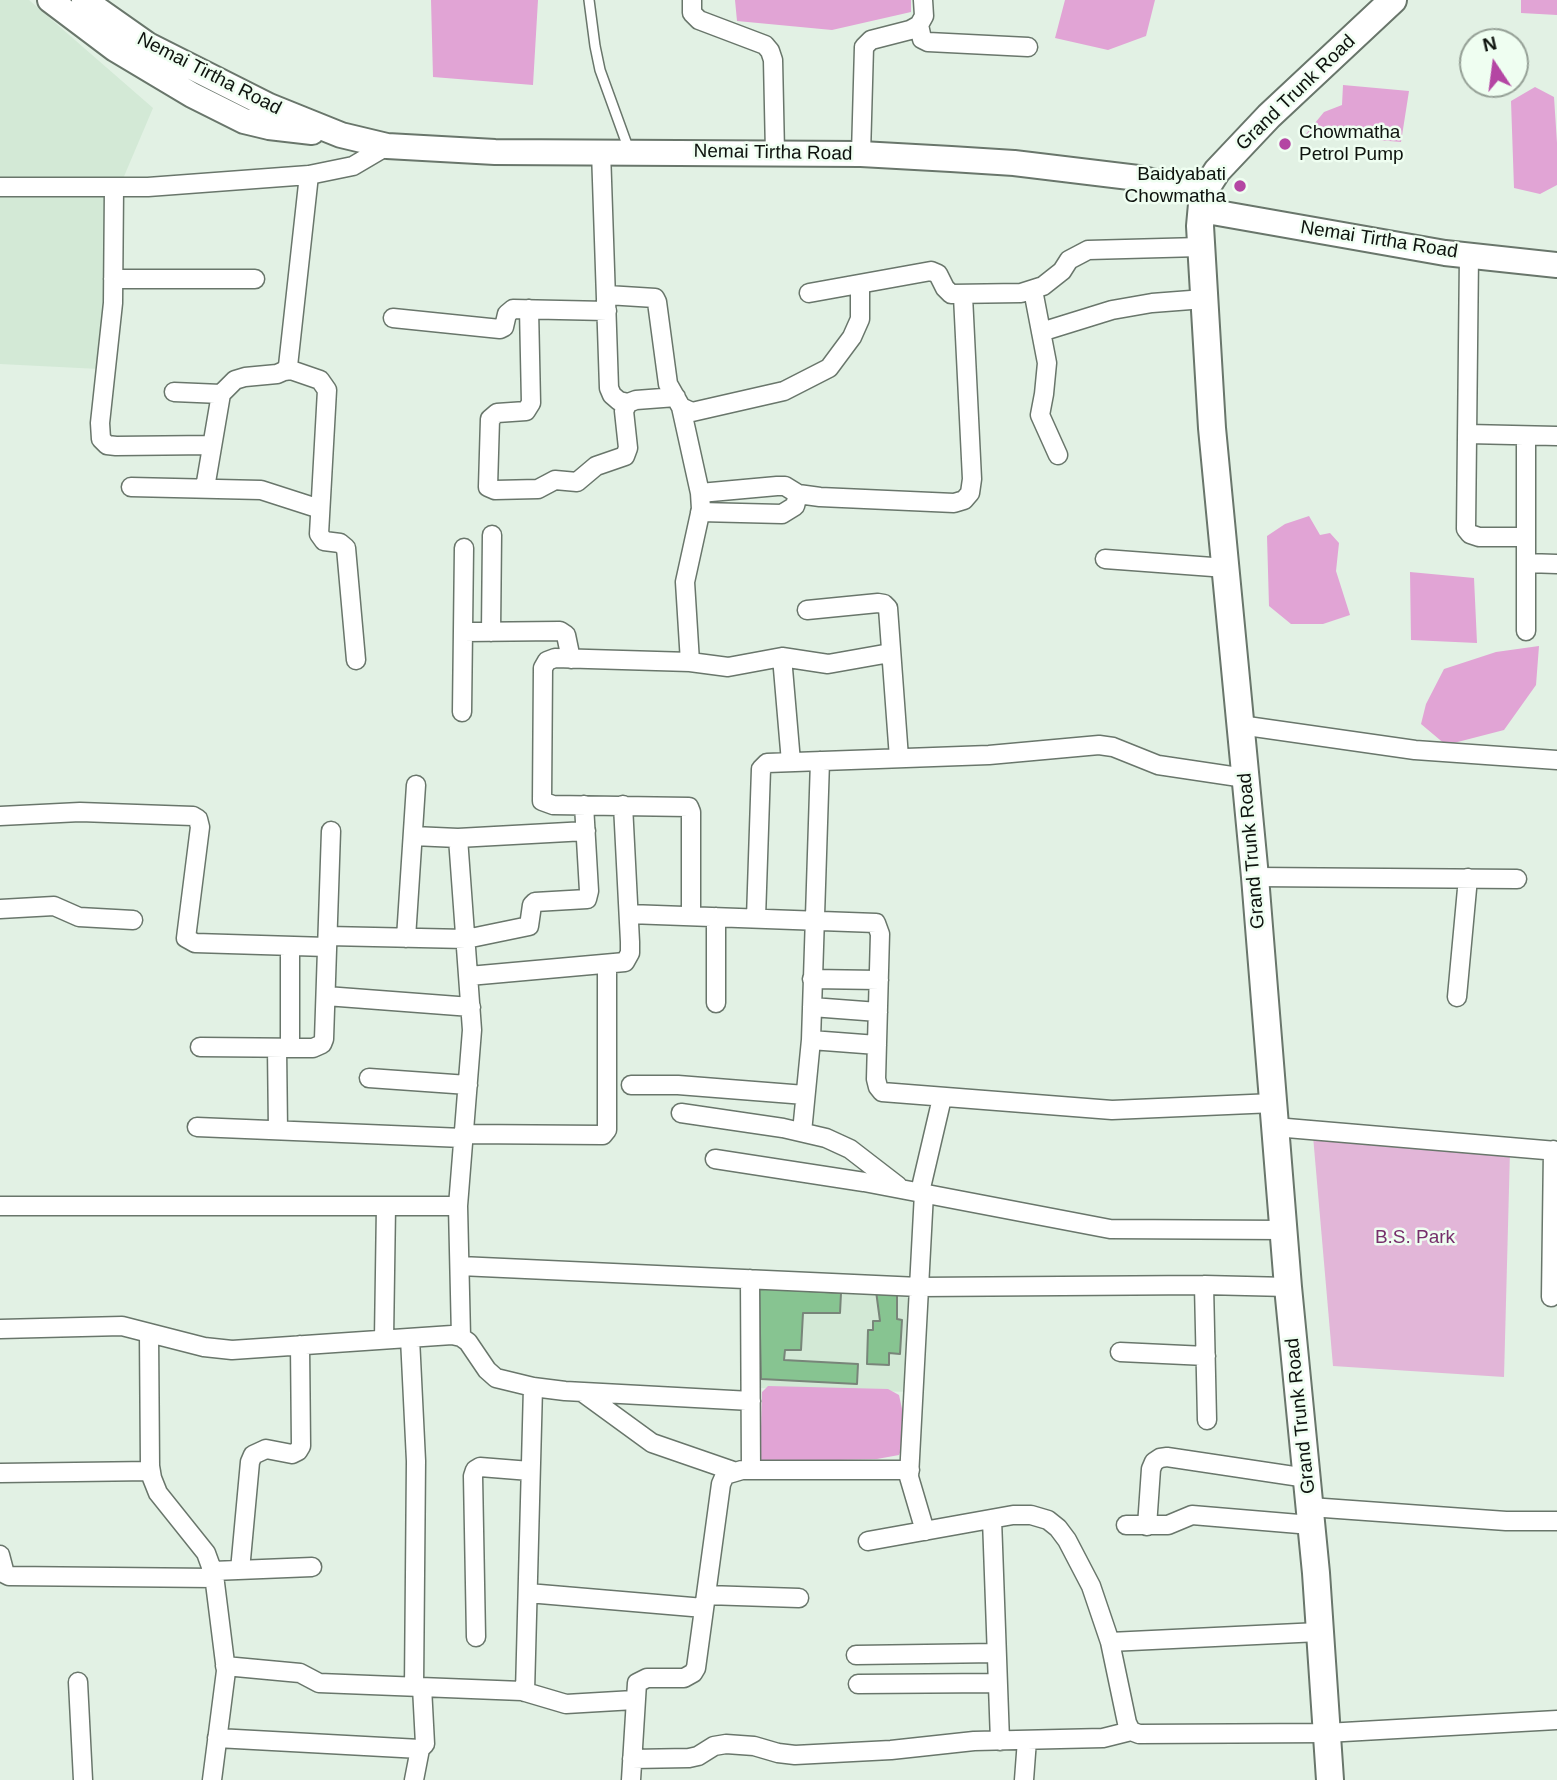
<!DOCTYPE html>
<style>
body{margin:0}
#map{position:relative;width:1557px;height:1780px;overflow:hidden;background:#e2f1e4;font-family:Arial,sans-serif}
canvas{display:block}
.north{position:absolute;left:1459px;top:28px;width:70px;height:70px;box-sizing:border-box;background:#effef1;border:2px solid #95a096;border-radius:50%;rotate:347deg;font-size:19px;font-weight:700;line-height:28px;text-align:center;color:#0e130e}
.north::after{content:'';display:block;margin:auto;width:24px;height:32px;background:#b446a3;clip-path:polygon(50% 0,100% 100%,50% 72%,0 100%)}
</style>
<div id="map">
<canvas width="1557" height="1780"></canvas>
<div class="north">N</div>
</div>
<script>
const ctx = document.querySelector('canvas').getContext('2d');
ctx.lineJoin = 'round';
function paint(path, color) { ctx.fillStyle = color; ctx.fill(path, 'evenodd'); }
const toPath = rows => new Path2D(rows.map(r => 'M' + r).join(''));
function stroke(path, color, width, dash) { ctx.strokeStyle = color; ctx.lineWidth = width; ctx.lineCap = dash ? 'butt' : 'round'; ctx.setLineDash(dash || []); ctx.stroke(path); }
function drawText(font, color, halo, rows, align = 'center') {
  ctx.font = font + ' Arial,sans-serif'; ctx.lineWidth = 5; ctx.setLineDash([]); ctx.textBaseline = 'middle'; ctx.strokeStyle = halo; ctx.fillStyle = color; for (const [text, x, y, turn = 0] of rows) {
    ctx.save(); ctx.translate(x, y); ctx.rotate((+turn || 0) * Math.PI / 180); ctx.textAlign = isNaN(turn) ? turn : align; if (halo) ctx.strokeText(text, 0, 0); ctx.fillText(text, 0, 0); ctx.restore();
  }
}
paint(toPath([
 [0,0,29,0,153,108,114,200,99,369,0,364],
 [753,1282,915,1289,911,1392,756,1388]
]), '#d3e9d6');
paint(toPath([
 [1313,1136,1510,1151,1504,1377,1333,1366]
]), '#e2b6d8');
paint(toPath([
 [431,0,538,0,533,85,433,77],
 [735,0,911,0,911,12,832,30,737,21],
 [1065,0,1155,0,1146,36,1108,50,1055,38],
 [1521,0,1557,0,1557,15,1521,13],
 [1343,85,1409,91,1401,142,1306,134,1324,112,1342,105],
 [1535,87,1554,97,1557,143,1557,185,1540,194,1514,188,1511,101],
 [1309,516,1320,535,1330,533,1339,543,1336,571,1350,615,1323,624,1291,624,1269,606,1267,536,1285,524],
 [1410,572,1474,578,1477,643,1411,640],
 [1539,646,1536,685,1504,730,1446,745,1421,724,1426,704,1444,669,1496,652],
 [768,1386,888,1389,899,1395,904,1418,902,1448,899,1455,877,1459,760,1462,762,1392]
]), '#e1a4d5');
const building = toPath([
 [759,1288,841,1293,840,1313,803,1313,801,1350,785,1350,784,1360,858,1364,857,1384,761,1379,759,1288],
 [876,1291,897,1292,897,1319,902,1320,900,1354,889,1353,889,1365,867,1364,868,1330,873,1330,873,1321,880,1321,876,1291]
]);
paint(building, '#87c491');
stroke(building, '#788579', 2);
const lane = toPath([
 [589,0,595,46,600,70,629,150]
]);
const street = toPath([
 [692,0,692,13,699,20,765,45,770,51,773,60,775,153],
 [919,25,922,39,928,42,1028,47],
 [601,151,609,388,612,395,619,401,628,403],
 [861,154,864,47,871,40,910,30,919,25,924,16,923,0],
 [0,187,148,187,309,175,353,166,387,146],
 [114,188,113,303,100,423,101,439,107,445,116,446,212,445],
 [1469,255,1466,529,1470,534,1479,537,1526,537],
 [113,279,255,279],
 [1033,290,1047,363,1044,394,1040,415,1058,455],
 [809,293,931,271,938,274,945,288,951,294,1021,293,1043,286,1062,271,1069,260,1088,250,1200,247],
 [607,295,655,298,657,302,668,384,681,407,692,412,784,391,829,368,852,337,860,319,860,284],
 [529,309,531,403,526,411,497,413,490,419,488,487,495,490,538,489,555,480,577,482,596,466,625,456,628,448,624,411,628,403,636,400,676,397],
 [393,318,500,329,504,327,507,314,513,309,607,311],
 [1041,332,1112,310,1152,303,1204,299],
 [284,371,291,370,320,380,327,390,319,534,324,541,340,543,346,548,356,660],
 [174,392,221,394],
 [681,407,700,493,701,509,685,582,690,662],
 [1468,434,1557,436],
 [131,487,261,490,320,509],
 [205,488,221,394,235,380,245,377,277,374,284,371,288,366,309,175],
 [700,493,777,486,785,486,798,494,820,497,954,503,964,500,970,493,972,479,963,296],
 [700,512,782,514,795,506,798,494],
 [1105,559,1226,568],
 [1526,563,1557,564],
 [807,610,878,603,884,604,888,608,899,758],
 [1526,631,1526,436],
 [463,632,560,631,566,635,571,659],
 [491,632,492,535],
 [782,657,791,762],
 [462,712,464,548],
 [1240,725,1415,750,1557,760],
 [0,816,80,812,193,816,198,819,200,827,186,938,195,943,327,947],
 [413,836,458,838,586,831],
 [458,838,472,1030,458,1206,461,1337],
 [1255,877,1517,879],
 [0,909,54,906,79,917,133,920],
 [629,914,876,923,880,934,876,1079,878,1087,882,1092,1112,1110,1274,1103],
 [691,916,691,812,689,807,553,805,542,801,543,668,547,661,555,658,690,662,728,667,782,657,828,664,890,653],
 [716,917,716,1003],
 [756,918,761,769,767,763,989,755,1099,745,1113,747,1158,765,1245,778],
 [328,936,466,939,529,926,532,905,535,902,587,899,589,891,584,805],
 [406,938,416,785],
 [469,976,625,962,630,953,630,942,623,805],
 [812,979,879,980],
 [326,996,471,1007],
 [1457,997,1468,878],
 [812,1007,878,1012],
 [811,1040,877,1045],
 [200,1047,313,1048,322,1044,324,1039,331,831],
 [277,1048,278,1130],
 [290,1048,290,946],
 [369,1078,468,1085],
 [631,1085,678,1085,805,1095],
 [681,1113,783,1128,826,1138,850,1149,898,1186],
 [197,1127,463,1138],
 [1275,1127,1557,1151],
 [802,1132,811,1040,820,761],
 [464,1134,603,1135,607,1130,607,965],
 [715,1159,864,1182,1110,1229,1284,1230],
 [920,1192,942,1098],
 [924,1193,909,1477,925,1531],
 [0,1206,458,1206],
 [460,1266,919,1287,1204,1285,1288,1287],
 [750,1279,751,1470],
 [1204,1285,1207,1420],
 [1551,1297,1553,1150],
 [0,1329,122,1326,204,1347,232,1350,452,1335,461,1337,468,1342,487,1370,496,1378,533,1387,565,1391,751,1401],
 [149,1333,150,1466,152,1478,158,1493,206,1553,214,1575,226,1671,212,1780],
 [410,1338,416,1461,414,1687],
 [384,1339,386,1206],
 [1120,1352,1206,1356],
 [582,1392,652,1443,733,1471],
 [0,1473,151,1471],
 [1310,1507,1506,1521,1557,1521],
 [992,1519,1000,1741],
 [1126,1525,1168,1525,1192,1515,1311,1525],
 [1147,1526,1151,1469,1154,1462,1160,1458,1167,1457,1307,1478],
 [868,1541,1013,1515,1031,1515,1048,1520,1058,1528,1067,1540,1091,1586,1110,1642,1127,1723,1131,1731,1139,1734,1326,1733,1557,1720],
 [0,1555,5,1574,9,1576,214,1578],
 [240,1570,250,1462,253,1455,266,1449,292,1454,298,1451,301,1446,300,1345],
 [213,1571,312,1567],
 [528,1593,704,1608],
 [706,1595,799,1598],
 [476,1637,473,1476,475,1470,480,1467,530,1471],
 [1110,1642,1319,1632],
 [856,1655,996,1653],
 [225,1666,300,1673,319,1683,522,1691,566,1704,634,1700],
 [78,1682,83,1780],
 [858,1684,997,1683],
 [525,1692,533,1387],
 [217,1738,420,1749,425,1744,422,1687],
 [632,1759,689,1758,698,1756,714,1746,726,1744,754,1746,778,1753,795,1755,891,1750,974,1741,1103,1738,1131,1731],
 [414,1780,420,1749],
 [631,1780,637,1683,647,1678,684,1678,693,1673,696,1668,721,1484,725,1475,742,1470,910,1470],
 [1024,1780,1027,1740]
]);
const secondary = toPath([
 [50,0,115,49,192,95,244,121,269,127,312,132],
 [84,0,148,45,269,106,341,135,387,146,495,152,861,154,951,159,1014,163,1138,178,1203,193],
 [1201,210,1445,253,1557,265]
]);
const primary = toPath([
 [1330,1780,1316,1573,1288,1287,1255,877,1212,428,1200,226,1203,193,1217,171,1269,116,1393,0]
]);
stroke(lane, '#69766b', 12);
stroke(street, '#69766b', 21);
stroke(secondary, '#69766b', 28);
stroke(primary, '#69766b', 30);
stroke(lane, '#fff', 9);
stroke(street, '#fff', 18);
stroke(secondary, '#fff', 24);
stroke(primary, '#fff', 26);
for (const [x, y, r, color] of [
 [1285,144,7,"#b446a3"],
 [1240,186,7,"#b446a3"]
]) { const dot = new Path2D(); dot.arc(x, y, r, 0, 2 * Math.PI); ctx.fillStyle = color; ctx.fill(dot); stroke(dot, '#effef1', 2.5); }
drawText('19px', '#0e130e', '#effef1', [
 ["Nemai Tirtha Road",209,74,27],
 ["Grand Trunk Road",1296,93,-44],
 ["Nemai Tirtha Road",773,153,1],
 ["Nemai Tirtha Road",1379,240,9],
 ["Grand Trunk Road",1252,851,-95],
 ["Grand Trunk Road",1301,1416,-96]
]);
drawText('19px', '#0e130e', '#effef1', [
 ["Chowmatha",1299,133],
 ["Petrol Pump",1299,155],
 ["Baidyabati",1226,175,"right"],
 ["Chowmatha",1226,197,"right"]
], 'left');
drawText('19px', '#762e6b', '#effef1', [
 ["B.S. Park",1415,1238]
]);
</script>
